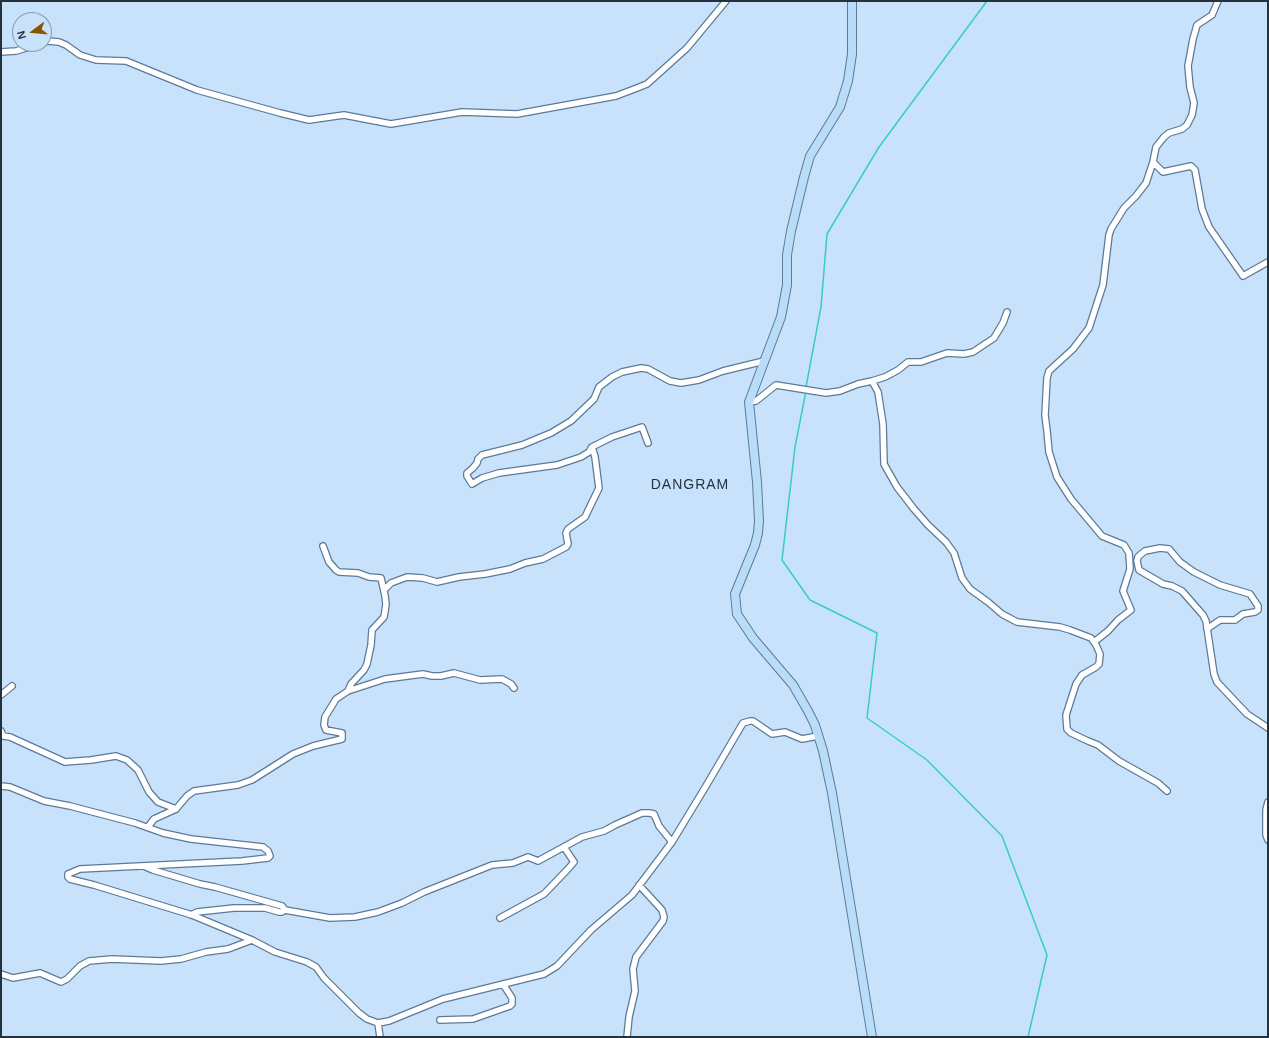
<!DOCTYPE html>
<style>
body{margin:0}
#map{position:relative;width:1269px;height:1038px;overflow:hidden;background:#c8e2fc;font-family:Helvetica,sans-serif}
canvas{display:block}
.frame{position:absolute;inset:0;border:2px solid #25323e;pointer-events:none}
.north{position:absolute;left:12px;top:12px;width:40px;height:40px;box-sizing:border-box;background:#c8e2fc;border:1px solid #879cb0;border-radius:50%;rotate:254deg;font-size:11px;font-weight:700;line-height:16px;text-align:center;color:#25323e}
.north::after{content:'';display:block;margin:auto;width:14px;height:18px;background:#895501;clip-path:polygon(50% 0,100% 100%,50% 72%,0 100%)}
</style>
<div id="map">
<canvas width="1269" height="1038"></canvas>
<div class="frame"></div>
<div class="north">N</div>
</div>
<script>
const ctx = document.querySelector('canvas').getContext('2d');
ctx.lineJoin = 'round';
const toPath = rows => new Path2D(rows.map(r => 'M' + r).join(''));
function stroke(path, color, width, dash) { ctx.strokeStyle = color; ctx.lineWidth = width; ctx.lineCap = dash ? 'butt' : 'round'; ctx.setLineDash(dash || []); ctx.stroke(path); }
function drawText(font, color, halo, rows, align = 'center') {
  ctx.font = font + ' Helvetica,sans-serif'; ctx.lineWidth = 3; ctx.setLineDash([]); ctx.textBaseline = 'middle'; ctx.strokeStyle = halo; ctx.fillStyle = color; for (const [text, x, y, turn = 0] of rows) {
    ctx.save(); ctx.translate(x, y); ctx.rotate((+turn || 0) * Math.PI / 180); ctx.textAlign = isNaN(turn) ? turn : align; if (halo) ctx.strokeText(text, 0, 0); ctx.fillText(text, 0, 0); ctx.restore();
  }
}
stroke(toPath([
 [806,387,821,307,827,234,879,147,987,1],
 [806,391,795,447,782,560,810,600,877,633,867,718,927,760,1002,836,1047,955,1028,1037]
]), '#38cdc4', 1.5);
const minor = toPath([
 [1218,1,1212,15,1197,25,1193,39,1188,66,1190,87,1194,103,1192,115,1187,125,1182,129,1169,133,1164,137,1156,147,1153,162,1163,172,1191,166,1195,170,1202,209,1209,227,1243,276,1268,262],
 [44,42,48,41,59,42,66,45,80,55,96,60,126,61,197,90,280,113,309,120,344,115,391,124,462,112,517,114,616,96,637,88,647,84,687,48,726,1],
 [1,52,16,51,39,44],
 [872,381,885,377,898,370,908,362,921,362,947,353,964,354,973,352,994,338,1003,323,1007,312],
 [749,402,756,401,776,385,826,393,840,391,858,384,872,381,878,392,883,424,884,464,897,487,914,509,928,525,946,542,954,553,962,578,970,589,988,602,1002,614,1017,622,1060,627,1070,630,1091,638,1096,645,1100,654,1099,664,1096,667,1082,675,1076,684,1066,715,1067,729,1071,733,1088,741,1098,745,1119,761,1158,783,1167,791],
 [648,443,642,427,612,437,592,447,589,452,581,457,557,465,499,473,482,478,472,484,467,476,467,473,473,468,477,463,478,459,482,455,522,445,551,433,571,421,594,399,599,387,612,377,622,372,641,368,648,369,670,381,681,383,699,380,723,371,764,361],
 [323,546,329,562,336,570,339,572,358,573,369,577,381,578,385,596,386,604,385,611,384,617,372,630,371,645,367,664,364,670,351,684,348,691],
 [384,590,391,583,407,577,423,578,437,582,459,577,485,574,510,569,525,563,543,559,566,547,568,544,566,533,568,529,585,517,599,488,595,457,592,447],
 [1207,629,1220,620,1235,620,1243,614,1255,612,1258,610,1258,606,1250,594,1220,585,1194,572,1180,562,1169,549,1160,548,1145,551,1140,555,1138,557,1137,561,1139,570,1163,584,1172,586,1182,591,1203,615,1206,621,1214,674,1217,682,1247,714,1268,728],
 [1094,642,1108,631,1118,620,1131,610,1123,591,1130,569,1129,553,1124,545,1102,536,1071,499,1057,477,1049,452,1047,431,1045,415,1047,378,1049,371,1073,349,1089,328,1103,285,1109,235,1111,229,1124,208,1136,196,1146,183,1153,162],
 [1,695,12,686],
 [1,731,3,736,10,737,65,762,91,760,116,756,127,760,138,770,149,792,158,802,176,809],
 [1,786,10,787,44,801,70,806,135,823,163,833,191,839,263,847,268,851,270,856,268,858,242,861,80,869,68,874,68,877,70,879,94,885,192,915,252,940,275,952,307,962,316,967,324,978,359,1013,367,1019,378,1023,389,1021,443,999,544,974,557,966,591,930,632,895,672,842,706,786,743,723,750,721,753,721,772,734,785,732,802,739,818,736],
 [1268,802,1266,810,1266,835,1268,840],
 [148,827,154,819,176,809,187,796,194,791,238,785,252,780,293,754,313,746,342,739,342,733,326,730,324,725,325,717,336,699,348,691,385,679,423,674,432,676,441,676,454,673,480,680,502,679,511,684,514,688],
 [146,867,153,870,200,884,215,887,282,906,285,910,282,912,279,912,265,908,234,908,197,912,191,915],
 [285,910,330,918,355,917,378,912,402,903,424,892,492,865,513,863,528,857,538,861,582,837,604,831,615,825,642,813,649,813,654,814,659,826,672,842],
 [500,918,544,894,568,869,574,862,564,847],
 [1,974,13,978,40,973,61,982,67,979,80,966,89,961,112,959,161,961,181,959,206,952,228,949,252,940],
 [440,1020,473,1019,510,1006,512,1004,512,998,503,984],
 [378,1023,380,1037],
 [627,1037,629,1017,635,991,633,969,636,957,663,921,664,917,662,910,639,885]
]);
const secondary = toPath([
 [852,1,852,54,848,81,840,107,810,156,804,177,791,231,787,255,787,285,781,317,749,402,757,482,759,521,758,533,755,545,735,594,737,614,753,638,793,685,808,711,815,725,823,751,832,793,872,1037]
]);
stroke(minor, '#5c7a97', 8);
stroke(secondary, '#5c7a97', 10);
stroke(minor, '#fff', 5.5);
stroke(secondary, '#b9ddf9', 8);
ctx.letterSpacing = '1px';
drawText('14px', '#25323e', '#c8e2fc', [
 ["DANGRAM",690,485]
]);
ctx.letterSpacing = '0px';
</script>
